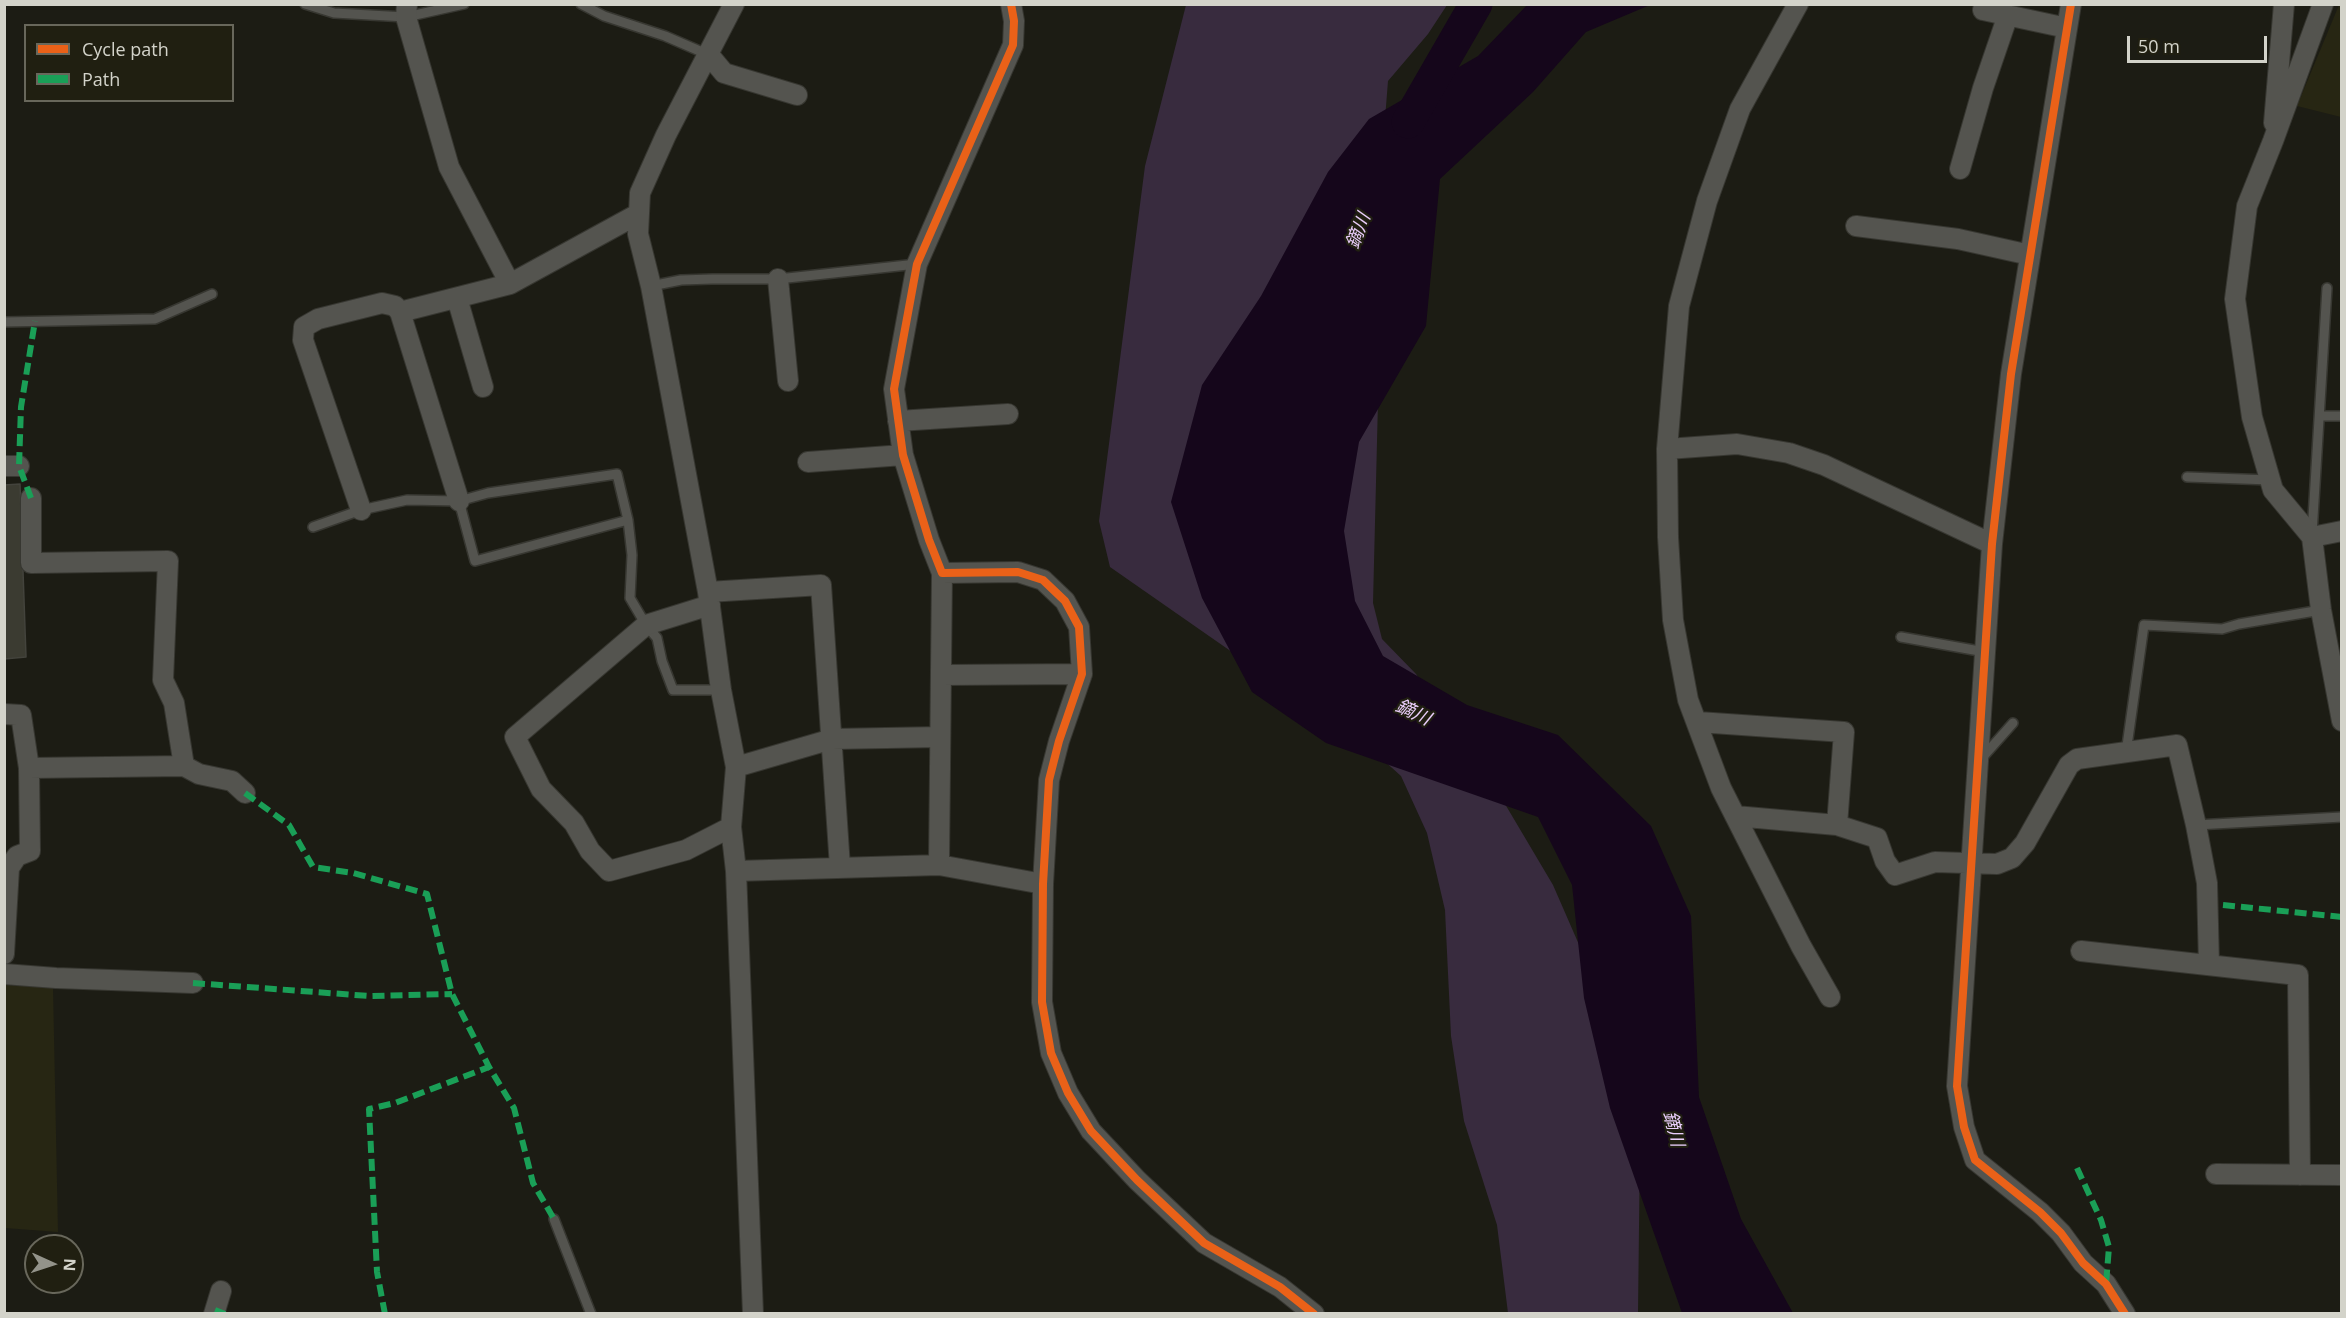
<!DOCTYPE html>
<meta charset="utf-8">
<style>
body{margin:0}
#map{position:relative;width:2346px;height:1318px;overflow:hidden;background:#1c1c14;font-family:"Open Sans",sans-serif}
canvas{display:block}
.frame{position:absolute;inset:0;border:6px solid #d3d3ca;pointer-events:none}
.legend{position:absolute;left:24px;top:24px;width:210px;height:78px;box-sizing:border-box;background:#201f11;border:2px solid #68675b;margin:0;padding:8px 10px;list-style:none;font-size:18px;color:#d3d3ca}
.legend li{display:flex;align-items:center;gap:12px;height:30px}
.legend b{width:30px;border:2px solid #68675b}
.north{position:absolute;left:24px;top:1234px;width:60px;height:60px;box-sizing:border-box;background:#201f11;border:2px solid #68675b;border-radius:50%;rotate:93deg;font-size:16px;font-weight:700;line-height:24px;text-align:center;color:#d3d3ca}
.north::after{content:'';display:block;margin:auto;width:21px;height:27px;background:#93938a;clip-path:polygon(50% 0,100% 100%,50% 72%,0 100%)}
.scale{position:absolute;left:2127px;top:36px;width:140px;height:27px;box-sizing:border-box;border:3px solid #d3d3ca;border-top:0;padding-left:8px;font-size:18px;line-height:21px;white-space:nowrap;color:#d3d3ca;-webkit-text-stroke:4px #201f11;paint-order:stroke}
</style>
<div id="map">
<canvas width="2346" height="1318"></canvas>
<div class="frame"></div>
<ul class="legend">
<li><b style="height:8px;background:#ea6118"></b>Cycle path</li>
<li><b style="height:8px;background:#1a9f57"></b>Path</li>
</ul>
<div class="north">N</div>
<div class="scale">50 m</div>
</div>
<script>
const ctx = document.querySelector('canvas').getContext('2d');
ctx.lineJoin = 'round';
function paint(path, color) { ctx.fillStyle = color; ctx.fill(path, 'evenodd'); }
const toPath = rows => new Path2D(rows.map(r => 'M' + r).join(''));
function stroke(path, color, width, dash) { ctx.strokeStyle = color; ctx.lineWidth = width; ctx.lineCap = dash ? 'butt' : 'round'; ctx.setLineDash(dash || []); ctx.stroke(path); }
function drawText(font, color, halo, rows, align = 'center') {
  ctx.font = font + ' "Open Sans","Noto Sans JP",sans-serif'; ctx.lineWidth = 4.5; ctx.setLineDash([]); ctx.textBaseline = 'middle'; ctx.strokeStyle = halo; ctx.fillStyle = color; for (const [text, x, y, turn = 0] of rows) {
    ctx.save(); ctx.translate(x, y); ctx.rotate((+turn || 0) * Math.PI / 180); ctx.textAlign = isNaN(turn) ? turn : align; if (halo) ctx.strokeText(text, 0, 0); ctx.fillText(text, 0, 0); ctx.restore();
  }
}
paint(toPath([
 [2339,5,2342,5,2341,117,2297,106],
 [5,985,53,987,58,1232,5,1228]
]), '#272613');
paint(toPath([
 [1186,5,1447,5,1428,34,1388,81,1385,119,1373,603,1382,639,1416,674,1505,804,1553,885,1587,963,1640,1142,1638,1313,1508,1313,1497,1225,1464,1121,1451,1036,1445,910,1427,833,1401,776,1351,731,1275,682,1110,567,1099,521,1145,166]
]), '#382b3e');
paint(toPath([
 [1528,4,1650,5,1586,32,1533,92,1440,179,1426,326,1359,442,1344,531,1355,601,1383,656,1467,705,1558,735,1651,826,1691,916,1699,1097,1741,1219,1793,1313,1682,1313,1610,1108,1584,998,1572,885,1538,817,1326,743,1252,692,1202,598,1171,502,1202,385,1261,296,1328,172,1369,119,1478,56]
]), '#15061b');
stroke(toPath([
 [1408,122,1476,4]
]), '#15061b', 33);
const building = toPath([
 [20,484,26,657,4,659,4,485,20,484]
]);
paint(building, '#3b3b31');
stroke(building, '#43433c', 1.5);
const service = toPath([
 [305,4,334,13,406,17,464,4],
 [581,4,604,16,665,36,709,55],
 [651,286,681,280,712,279,778,279,917,264],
 [4,322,155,319,212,294],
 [2320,416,2342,416],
 [2187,477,2270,480],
 [459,501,475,561,628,520],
 [313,527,361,510,407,500,459,501,488,493,617,474,628,520,632,555,630,598,646,625,657,638,662,661,673,690,721,690],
 [2312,534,2327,288],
 [1901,637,1985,652],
 [2126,753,2144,625,2222,629,2239,624,2321,610],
 [1981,759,2013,723],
 [2196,825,2342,817],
 [554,1219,591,1314]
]);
const minor = toPath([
 [407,4,406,17,449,167,510,284],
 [734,4,666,135,640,193,638,234,651,286,708,592,721,690,736,767,731,827,736,871,753,1314],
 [1011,4,1014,21,1013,45,917,264,894,389,903,455,929,540,942,573,1018,572,1043,580,1065,601,1079,627,1082,674,1059,741,1049,780,1043,884,1042,1002,1051,1053,1068,1093,1091,1131,1137,1180,1204,1243,1280,1287,1314,1314],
 [1985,4,1983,10,2067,28],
 [2071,4,2011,374,1992,544,1957,1086,1964,1127,1975,1160,2040,1212,2061,1233,2083,1263,2106,1284,2125,1314],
 [2323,4,2273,141,2247,206,2235,299,2252,417,2273,490,2312,537,2321,610,2342,721],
 [709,55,724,73,797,95],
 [2274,123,2284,4],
 [1960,169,1983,88,2008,15],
 [1856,226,1958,239,2030,255],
 [778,279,788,381],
 [457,298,483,387],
 [400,312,510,284,638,214],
 [898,421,1008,414],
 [1667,449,1679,306,1707,201,1740,109,1798,4],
 [808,462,903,455],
 [4,466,19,466],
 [31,498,31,563,168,561,163,680,174,703,184,766],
 [361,510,303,340,304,327,318,319,382,303,395,306,400,312,459,501],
 [2312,537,2342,531],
 [708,592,821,585,840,867],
 [710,605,646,625,515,737,541,789,574,823,590,851,609,871,686,850,731,827],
 [941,675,1082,674],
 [4,714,21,715,29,768,30,851,17,856,9,868,4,954],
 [1698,722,1844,732,1837,825,1735,816],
 [736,767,832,739,940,737],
 [29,768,184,766,199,774,232,781,245,793],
 [1837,825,1877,838,1885,861,1895,875,1935,862,1997,864,2012,858,2025,843,2069,765,2077,759,2177,745,2196,825,2207,883,2209,965],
 [939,865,942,573],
 [736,871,939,865,1043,884],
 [2081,951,2298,975,2300,1175],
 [4,974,56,978,193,983],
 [1830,997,1801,946,1721,788,1688,700,1673,620,1668,537,1667,449,1737,444,1789,453,1824,465,1992,544],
 [2216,1174,2342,1175],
 [214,1314,221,1291]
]);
stroke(service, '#373731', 12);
stroke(minor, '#373731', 22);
stroke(service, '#54544f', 9);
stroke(minor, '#54544f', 20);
stroke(toPath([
 [31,498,19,466,21,407,35,321],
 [245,793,289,825,313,867,353,873,427,894,452,994,489,1067,514,1108,533,1183,554,1219],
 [2223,905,2342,917],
 [193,983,369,996,452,994],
 [2077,1168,2101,1220,2109,1247,2106,1284],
 [215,1310,225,1314],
 [385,1314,377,1272,369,1109,395,1103,489,1067]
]), '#1a9f57', 6, [12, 6]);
stroke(toPath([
 [1011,4,1014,21,1013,45,917,264,894,389,903,455,929,540,942,573,1018,572,1043,580,1065,601,1079,627,1082,674,1059,741,1049,780,1043,884,1042,1002,1051,1053,1068,1093,1091,1131,1137,1180,1204,1243,1280,1287,1314,1314],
 [2071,4,2011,374,1992,544,1957,1086,1964,1127,1975,1160,2040,1212,2061,1233,2083,1263,2106,1284,2125,1314]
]), '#ea6118', 8);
drawText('italic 18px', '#e9cdfa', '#201f11', [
 ["鏑川",1359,231,-69],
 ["鏑川",1413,713,25],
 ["鏑川",1673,1129,76]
]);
</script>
